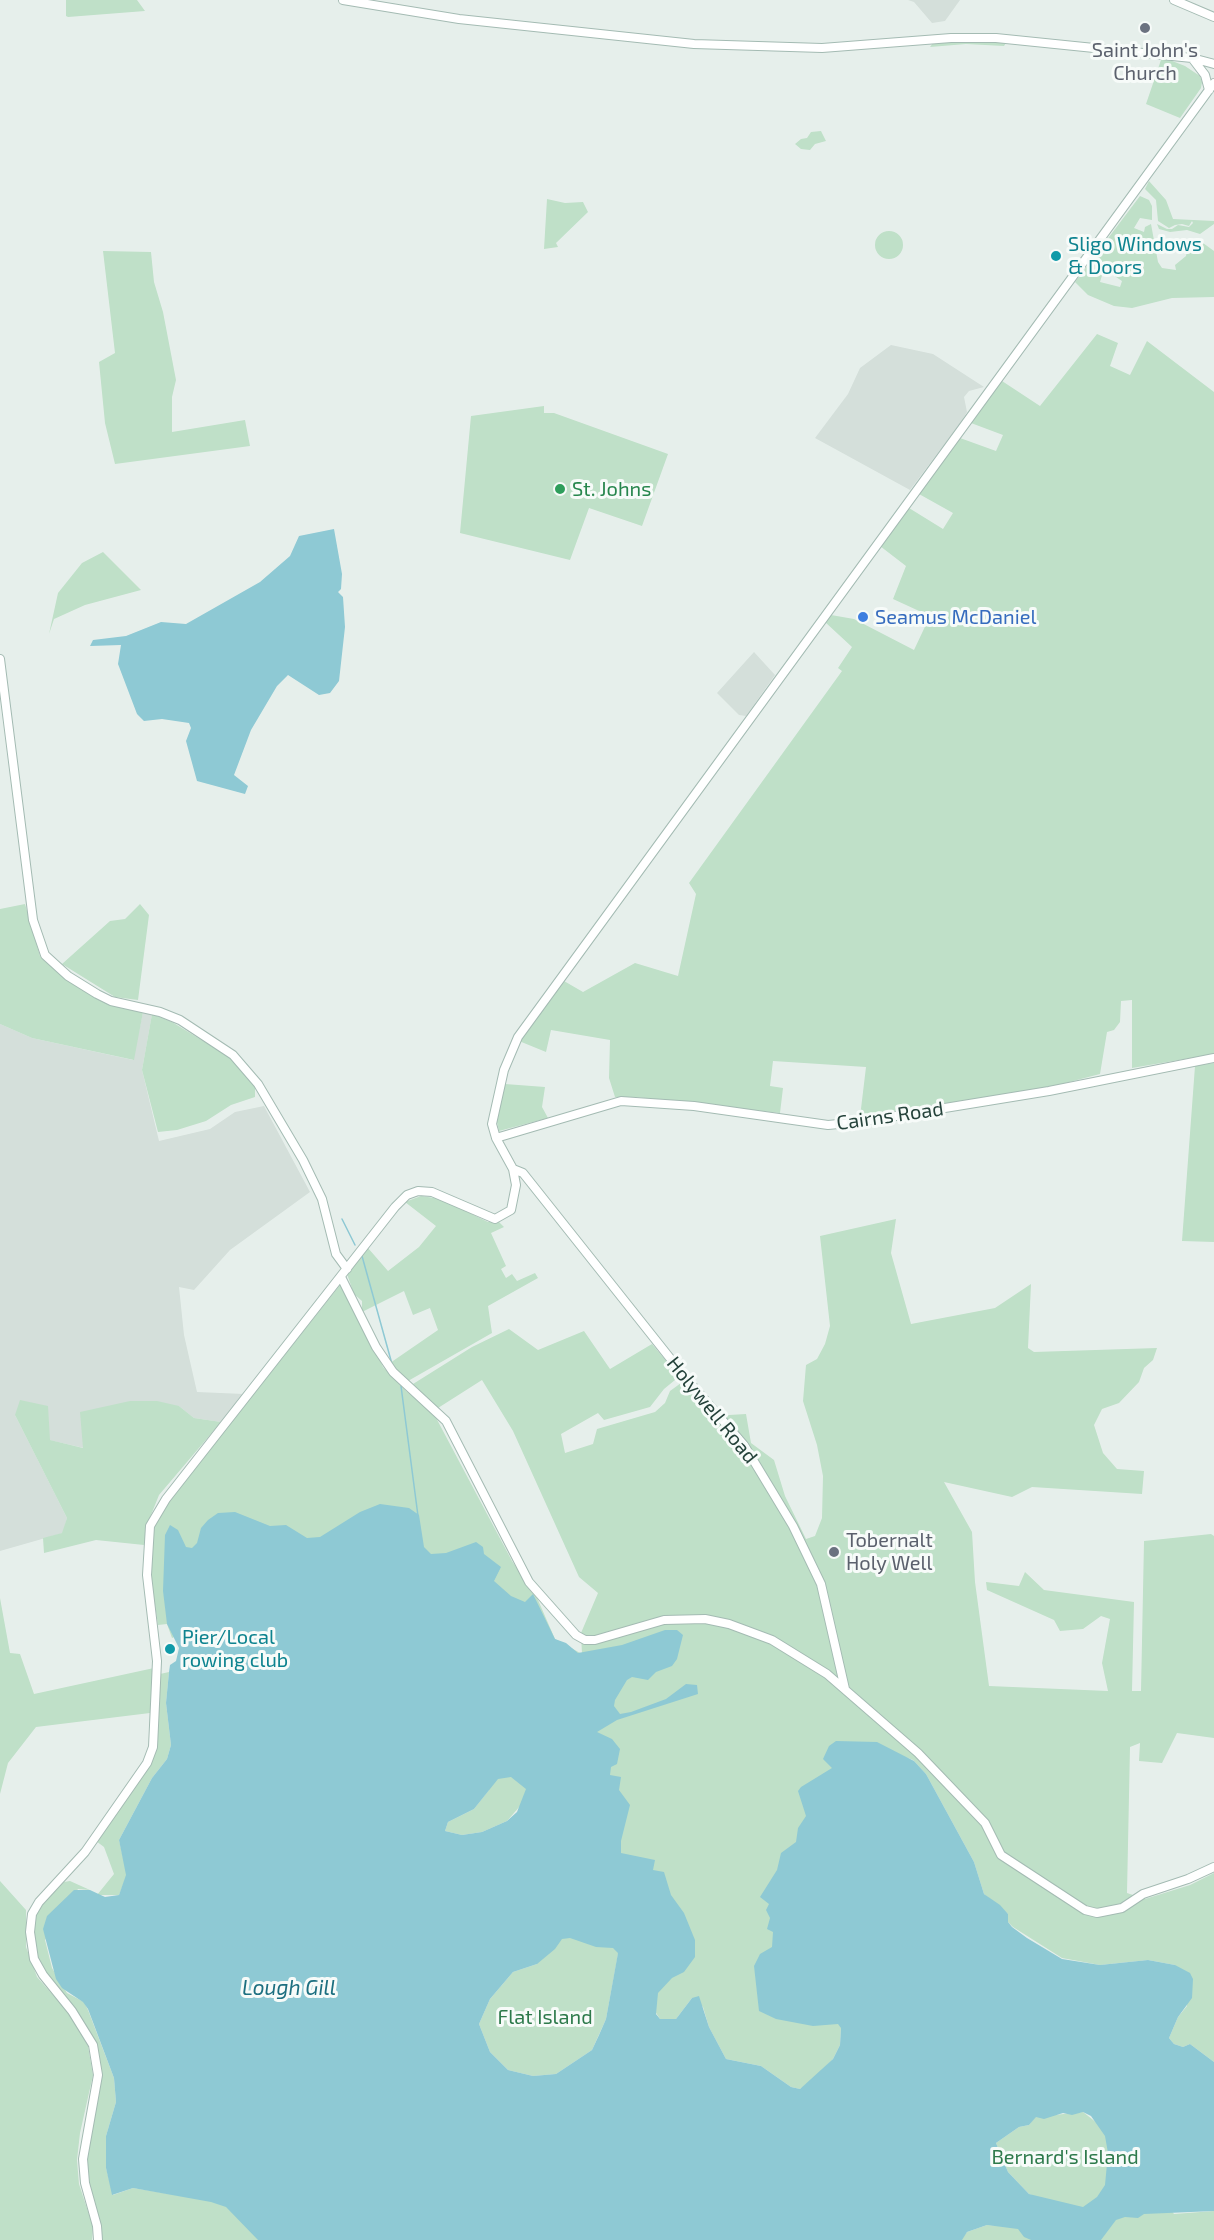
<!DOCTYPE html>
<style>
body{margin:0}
canvas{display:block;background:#e6efeb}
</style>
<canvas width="1214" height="2240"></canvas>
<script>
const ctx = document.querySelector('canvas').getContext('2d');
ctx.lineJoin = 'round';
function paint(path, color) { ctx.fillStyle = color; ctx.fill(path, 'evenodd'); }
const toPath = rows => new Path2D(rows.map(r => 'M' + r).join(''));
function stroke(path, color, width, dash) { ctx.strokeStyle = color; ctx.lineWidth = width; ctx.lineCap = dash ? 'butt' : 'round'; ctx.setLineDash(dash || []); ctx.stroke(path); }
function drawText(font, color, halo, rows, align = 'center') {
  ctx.font = font + ' "Exo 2",sans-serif'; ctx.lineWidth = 6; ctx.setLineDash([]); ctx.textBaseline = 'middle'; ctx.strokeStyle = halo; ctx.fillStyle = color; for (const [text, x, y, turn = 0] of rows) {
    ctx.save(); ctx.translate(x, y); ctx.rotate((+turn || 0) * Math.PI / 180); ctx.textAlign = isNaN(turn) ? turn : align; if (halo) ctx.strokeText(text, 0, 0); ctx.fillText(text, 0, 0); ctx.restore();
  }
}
paint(toPath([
 [908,0,960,0,945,21,932,23,914,2],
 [891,345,933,354,984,387,969,391,964,397,967,412,961,422,910,490,815,438,848,394,860,368],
 [754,652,775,675,746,716,739,715,717,693],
 [143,1012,152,1014,142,1070,159,1141,210,1129,235,1112,264,1106,310,1192,230,1250,194,1290,179,1287,184,1335,197,1392,244,1394,221,1422,194,1418,179,1406,84,1448,49,1440,15,1415,67,1518,63,1533,0,1551,0,1024,32,1038,133,1060]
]), '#d4dfda');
paint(toPath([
 [66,0,137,0,145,11,68,17,66,16],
 [955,41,1005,42,1006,43,1004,46,966,44,930,47,933,43],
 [1162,57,1185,66,1200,76,1202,82,1201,88,1180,118,1146,104],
 [821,131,826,141,815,144,810,150,801,149,795,144,801,139,807,138,811,132],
 [1149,181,1166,200,1173,219,1214,221,1214,224,1200,234,1187,230,1170,232,1159,229,1157,224,1167,229,1172,229,1178,225,1189,227,1193,223,1192,221,1189,226,1182,224,1175,225,1169,228,1158,221,1156,200,1145,189],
 [1140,196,1149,200,1152,206,1152,220,1140,218,1134,228,1144,232,1145,227,1151,224,1158,262,1162,268,1176,270,1175,265,1186,256,1187,250,1196,248,1196,244,1203,243,1214,251,1214,297,1172,298,1132,308,1114,306,1088,295,1075,282],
 [1104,269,1122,281,1120,287,1100,282],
 [547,199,565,203,583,202,588,212,556,243,558,247,544,249],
 '875 245a14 14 0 1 1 28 0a14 14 0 1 1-28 0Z',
 [103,251,151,252,154,282,163,312,176,380,172,397,172,432,245,420,250,446,115,464,105,423,99,362,115,353],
 [1097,334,1118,343,1110,366,1130,375,1147,341,1214,392,1214,1054,1132,1068,1132,1000,1121,1001,1120,1022,1114,1030,1107,1032,1100,1074,1050,1087,860,1117,866,1067,773,1061,770,1086,783,1088,780,1113,636,1097,615,1097,609,1078,610,1040,551,1030,546,1052,519,1041,564,981,583,992,635,963,678,976,696,894,689,883,842,671,838,668,852,647,825,622,831,615,854,619,914,650,930,616,893,599,906,566,880,546,909,508,943,529,953,513,919,494,960,438,996,451,1003,435,971,423,998,384,1002,381,1040,406],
 [544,406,544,413,554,413,668,454,642,526,589,508,570,560,460,533,471,416],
 [103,552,141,590,85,605,54,619,49,634,58,593,82,563],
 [25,904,40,956,65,978,94,997,109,1004,143,1012,134,1060,32,1038,0,1024,0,909],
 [140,904,149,915,138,1000,115,997,62,964,110,921,125,919],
 [152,1014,172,1022,231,1058,255,1087,255,1097,231,1105,206,1121,177,1130,158,1132,142,1070],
 [1214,1063,1214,1242,1182,1241,1195,1066],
 [505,1084,545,1087,542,1107,548,1118,499,1131,497,1122,499,1104],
 [421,1196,441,1199,488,1222,499,1222,504,1227,491,1233,506,1266,501,1269,506,1278,512,1274,517,1281,535,1273,538,1278,488,1306,492,1333,408,1381,390,1363,438,1330,430,1308,413,1315,404,1291,362,1312,362,1301,354,1294,347,1274,368,1248,388,1271,419,1247,436,1226,405,1202],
 [896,1219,891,1253,911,1324,995,1308,1031,1284,1028,1348,1034,1352,1157,1348,1153,1360,1144,1368,1139,1382,1119,1403,1102,1409,1094,1425,1103,1453,1117,1469,1144,1471,1142,1494,1032,1487,1012,1497,944,1482,972,1532,975,1582,989,1686,1108,1691,1102,1663,1110,1619,1101,1616,1083,1629,1060,1631,1054,1620,987,1590,986,1582,1019,1586,1025,1572,1044,1590,1134,1602,1132,1691,1141,1691,1144,1541,1211,1534,1214,1536,1214,1738,1177,1733,1162,1763,1139,1761,1140,1743,1130,1747,1127,1893,1145,1899,1190,1885,1214,1873,1214,2062,1190,2044,1183,2047,1174,2044,1169,2038,1178,2017,1187,2006,1175,1965,1148,1960,1100,1965,1062,1958,1013,1927,1008,1922,1008,1914,984,1894,974,1862,926,1774,913,1760,905,1757,891,1786,841,2028,840,2045,833,2059,813,2080,800,2089,791,2087,761,2066,726,2059,709,2027,703,2007,692,1998,676,2019,660,2019,618,1954,606,2019,592,2050,556,2074,533,2076,508,2070,490,2052,479,2024,490,1999,513,1972,537,1964,520,1806,507,1821,482,1832,462,1835,445,1831,448,1822,474,1809,489,1790,204,1623,172,1638,167,1624,158,1625,151,1577,154,1528,169,1501,340,1285,356,1309,383,1367,406,1391,434,1414,512,1561,538,1600,555,1639,582,1654,581,1633,598,1593,579,1577,513,1431,482,1380,438,1408,413,1384,472,1347,509,1329,538,1350,584,1331,610,1369,652,1344,677,1374,675,1380,664,1389,650,1407,604,1420,598,1413,561,1434,565,1453,593,1444,597,1429,655,1412,665,1403,670,1391,681,1383,688,1386,712,1416,746,1414,751,1443,774,1460,785,1496,806,1539,815,1536,822,1518,823,1476,817,1445,803,1401,806,1365,817,1359,825,1344,830,1326,820,1236],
 [20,1400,48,1406,50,1440,83,1448,80,1412,130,1401,157,1401,179,1406,194,1418,221,1422,159,1495,147,1525,144,1545,96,1540,44,1553,43,1538,62,1533,67,1518,15,1415],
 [0,1598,10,1653,20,1654,34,1694,154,1668,150,1713,36,1727,8,1763,0,1794],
 [169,1672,166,1703,171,1745,167,1759,152,1778,119,1840,127,1875,119,1895,97,1895,114,1874,104,1847,96,1841,157,1746,160,1674],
 [0,1881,26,1910,26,1947,37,1977,68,2012,88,2046,93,2075,80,2133,77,2160,79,2184,93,2227,92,2240,0,2240],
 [70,1881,90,1890,78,1889,45,1940,52,1968,67,1993,84,2002,88,2010,114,2078,116,2102,106,2136,106,2168,113,2195,133,2188,182,2196,225,2183,260,2240,101,2240,88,2184,85,2159,101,2075,96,2045,45,1973,37,1958,33,1931,35,1914,43,1903,64,1882],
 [1083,2112,1097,2123,1174,2214,1214,2211,1214,2240,960,2240,967,2232,987,2225,1002,2226,1040,2198,1029,2194,1008,2172,996,2143,1019,2127,1029,2125,1035,2117]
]), '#bfe0c8');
paint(toPath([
 [334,529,342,574,341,589,338,592,343,597,345,627,339,681,330,693,319,695,288,675,277,686,251,730,234,775,248,786,245,794,197,781,186,741,191,728,189,723,162,719,144,721,137,714,118,664,121,645,90,646,93,640,126,636,161,622,186,624,260,582,290,556,299,536],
 [380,1504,409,1508,419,1515,424,1547,431,1554,446,1553,476,1542,483,1547,484,1554,501,1567,494,1581,511,1596,525,1602,533,1594,555,1639,566,1643,578,1653,622,1645,665,1630,677,1630,683,1635,677,1659,672,1666,656,1672,648,1680,632,1677,627,1680,615,1700,614,1706,620,1714,631,1712,666,1699,686,1684,697,1685,698,1694,617,1720,597,1732,612,1739,620,1749,617,1764,611,1767,610,1775,621,1777,619,1790,630,1805,621,1841,621,1853,655,1860,653,1870,664,1872,671,1895,684,1913,695,1940,695,1957,684,1972,672,1978,658,1993,656,2014,660,2019,676,2019,692,1998,699,1996,709,2027,726,2059,761,2066,791,2087,800,2089,833,2059,840,2045,841,2028,838,2024,813,2026,776,2019,759,2011,754,1966,760,1954,772,1947,773,1932,767,1929,770,1918,766,1910,769,1904,760,1897,777,1870,781,1853,796,1842,798,1828,806,1816,798,1791,801,1787,832,1768,823,1759,829,1746,836,1741,877,1742,914,1761,926,1774,974,1862,984,1894,1000,1905,1008,1914,1008,1922,1012,1927,1027,1938,1062,1959,1100,1965,1148,1960,1175,1965,1190,1973,1193,1979,1192,1998,1178,2017,1169,2038,1174,2044,1183,2047,1190,2044,1214,2062,1214,2211,1144,2214,1138,2218,1125,2217,1116,2220,1101,2240,1031,2240,1024,2237,1018,2229,987,2225,967,2232,962,2240,258,2240,226,2207,211,2202,133,2188,112,2195,106,2168,106,2136,116,2102,114,2078,88,2009,83,2002,62,1988,56,1979,43,1929,47,1916,74,1890,90,1890,105,1897,119,1895,126,1875,119,1840,152,1778,167,1759,171,1745,166,1703,169,1672,170,1665,176,1661,179,1648,167,1624,163,1591,165,1535,170,1525,178,1530,186,1547,192,1548,197,1543,201,1528,208,1520,218,1513,235,1512,270,1526,286,1525,307,1538,320,1537,360,1512],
 [511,1777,526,1789,517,1812,507,1821,482,1832,462,1835,445,1831,448,1822,474,1809,498,1779],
 [570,1938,596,1947,613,1948,618,1953,606,2019,599,2035,592,2050,556,2074,533,2076,508,2070,490,2052,479,2024,490,1999,513,1972,537,1964,555,1949,562,1939],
 [1083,2112,1091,2116,1105,2136,1108,2153,1105,2185,1097,2197,1083,2207,1029,2194,1008,2172,996,2143,1019,2127,1029,2125,1036,2117,1044,2119,1063,2113,1072,2115]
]), '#8ec9d4');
stroke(toPath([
 [342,1219,355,1245],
 [362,1256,392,1364],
 [401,1386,418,1516]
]), '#8ec9d4', 1.5);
const secondary = toPath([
 [343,0,459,19,694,44,822,48,951,38,996,38,1192,58,1214,64],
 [1174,0,1214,17],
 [1192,58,1205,75,1209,90],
 [0,659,33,920,45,955,68,976,97,994,111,1001,160,1012,180,1020,233,1055,258,1084,303,1160,322,1199,336,1254,347,1269],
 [496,1138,621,1101,694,1106,828,1125,859,1122,1049,1091,1214,1058],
 [513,1169,523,1173,685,1377,744,1445,758,1468,793,1526,821,1584,845,1689],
 [341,1277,376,1347,393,1372,446,1421,529,1582,576,1635,585,1640,595,1640,664,1620,705,1619,729,1624,772,1640,827,1674,918,1753,985,1823,1001,1855,1085,1910,1097,1913,1122,1908,1143,1894,1188,1879,1214,1867],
 [98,2240,97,2226,85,2183,83,2159,98,2075,93,2045,72,2011,43,1975,34,1959,30,1932,32,1914,39,1902,85,1852,147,1763,153,1747,157,1661,147,1575,150,1526,166,1499,395,1207,407,1195,418,1191,432,1192,495,1219,511,1210,516,1185,513,1169,496,1138,492,1124,504,1070,518,1037,1214,83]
]);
stroke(secondary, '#a4bbb3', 10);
stroke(secondary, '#fff', 8);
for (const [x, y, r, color] of [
 [1145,28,6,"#6b7280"],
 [1056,256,6,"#0f9aa8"],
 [560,489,6,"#2e9e5b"],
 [863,617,6,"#3f7fe0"],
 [834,1552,6,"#6b7280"],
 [170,1649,6,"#0f9aa8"]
]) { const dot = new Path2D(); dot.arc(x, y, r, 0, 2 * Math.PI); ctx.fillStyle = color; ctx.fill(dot); stroke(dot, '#f7fbf9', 2); }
drawText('20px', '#5b616d', '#f7fbf9', [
 ["Saint John's",1145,50],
 ["Church",1145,73],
 ["Tobernalt",846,1540,"left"],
 ["Holy Well",846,1563,"left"]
]);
drawText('20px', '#0d838f', '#f7fbf9', [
 ["Sligo Windows",1068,244],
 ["& Doors",1068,267],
 ["Pier/Local",182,1637],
 ["rowing club",182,1660]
], 'left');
drawText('20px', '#27864d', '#f7fbf9', [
 ["St. Johns",572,489]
], 'left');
drawText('20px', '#366cbe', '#f7fbf9', [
 ["Seamus McDaniel",875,617]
], 'left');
drawText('20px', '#24423a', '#f7fbf9', [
 ["Cairns Road",890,1116,-8],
 ["Holywell Road",712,1410,51]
]);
drawText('20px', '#2d7a4b', '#f7fbf9', [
 ["Flat Island",545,2017],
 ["Bernard's Island",1065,2157]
]);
drawText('italic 21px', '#1c6f80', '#f7fbf9', [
 ["Lough Gill",289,1988]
]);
</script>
